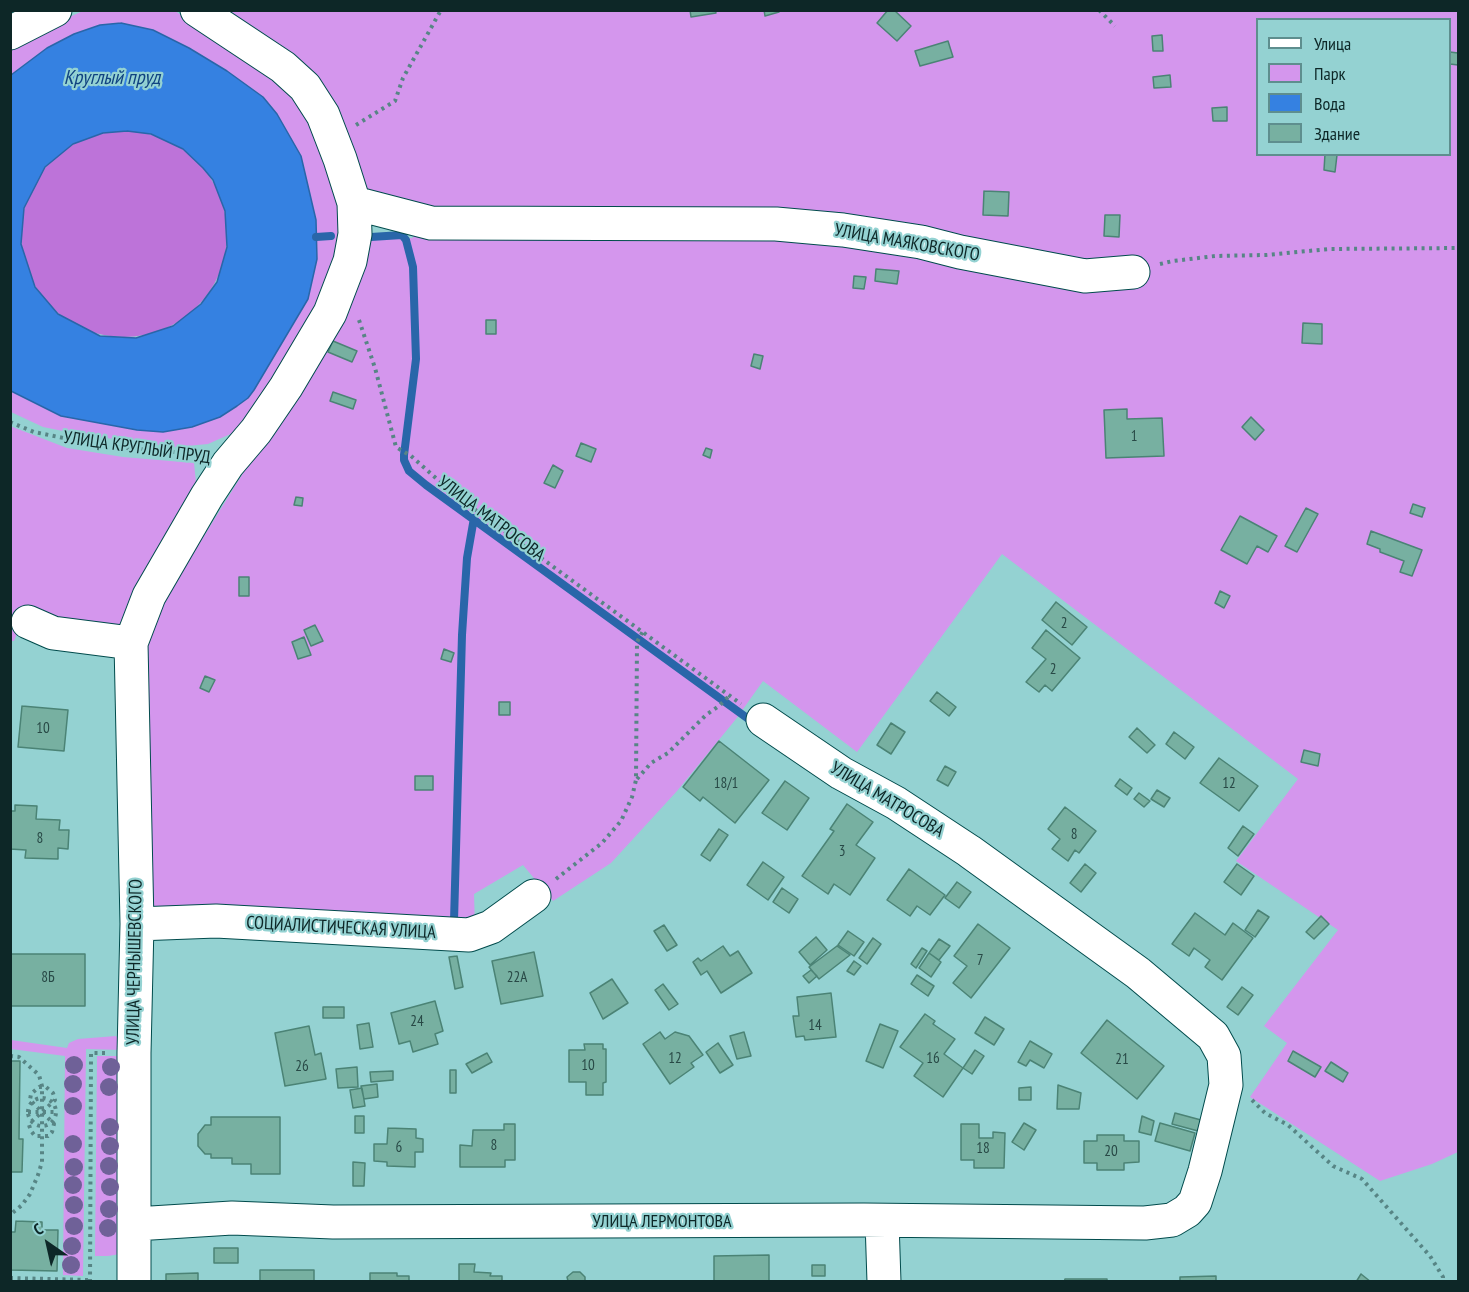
<!DOCTYPE html>
<meta charset="utf-8">
<style>
body{margin:0}
#map{position:relative;width:1469px;height:1292px;overflow:hidden;background:#94d2d2;font-family:"PT Sans Narrow",sans-serif}
canvas{display:block}
.frame{position:absolute;inset:0;border:12px solid #0d2727;pointer-events:none}
.legend{position:absolute;left:1256px;top:18px;width:195px;height:138px;box-sizing:border-box;background:#94d2d2;border:2px solid #5e8e8e;margin:0;padding:8px 10px;list-style:none;font-size:18px;color:#0d2727}
.legend li{display:flex;align-items:center;gap:12px;height:30px}
.legend b{width:30px;border:2px solid #5e8e8e}
.north{position:absolute;left:18px;top:1214px;width:60px;height:60px;-webkit-text-stroke:4px #94d2d2;paint-order:stroke;rotate:326deg;font-size:16px;font-weight:700;line-height:24px;text-align:center;color:#0d2727}
.north::after{content:'';display:block;margin:auto;width:21px;height:27px;background:#0d2727;clip-path:polygon(50% 0,100% 100%,50% 72%,0 100%)}
</style>
<div id="map">
<canvas width="1469" height="1292"></canvas>
<div class="frame"></div>
<ul class="legend">
<li><b style="height:8px;background:#fff"></b>Улица</li>
<li><b style="height:16px;background:#d496ed"></b>Парк</li>
<li><b style="height:16px;background:#3581e1"></b>Вода</li>
<li><b style="height:16px;background:#77b0a1"></b>Здание</li>
</ul>
<div class="north">С</div>
</div>
<script>
const ctx = document.querySelector('canvas').getContext('2d');
ctx.lineJoin = 'round';
function paint(path, color) { ctx.fillStyle = color; ctx.fill(path, 'evenodd'); }
const toPath = rows => new Path2D(rows.map(r => 'M' + r).join(''));
function stroke(path, color, width, dash) { ctx.strokeStyle = color; ctx.lineWidth = width; ctx.lineCap = dash ? 'butt' : 'round'; ctx.setLineDash(dash || []); ctx.stroke(path); }
function drawText(font, color, halo, rows, align = 'center') {
  ctx.font = font + ' "PT Sans Narrow",sans-serif'; ctx.lineWidth = 4.5; ctx.setLineDash([]); ctx.textBaseline = 'middle'; ctx.strokeStyle = halo; ctx.fillStyle = color; for (const [text, x, y, turn = 0] of rows) {
    ctx.save(); ctx.translate(x, y); ctx.rotate((+turn || 0) * Math.PI / 180); ctx.textAlign = isNaN(turn) ? turn : align; if (halo) ctx.strokeText(text, 0, 0); ctx.fillText(text, 0, 0); ctx.restore();
  }
}
paint(toPath([
 [83,11,175,11,210,34,282,75,323,138,345,228,323,306,244,428,208,444,176,447,83,435,43,427,11,412,11,391,61,416,137,430,164,432,192,427,220,417,237,406,248,398,254,390,308,299,317,259,316,220,227,71,189,48,153,30,25,64,11,75,10,43],
 [218,11,1458,11,1458,1152,1432,1164,1380,1181,1250,1097,1287,1043,1264,1026,1338,930,1236,861,1298,779,1002,554,857,752,763,681,736,719,677,791,611,863,553,901,523,865,474,894,475,927,145,912,140,639,353,296,371,239,413,238,411,215,363,195,333,119],
 [1258,20,1450,20,1450,154,1258,154],
 [10,426,67,448,123,457,194,463,197,493,126,629,20,626,14,641,11,641],
 [116,1036,124,1048,123,1050,86,1049,83,1276,63,1275,65,1056,11,1049,11,1040,67,1048,69,1043,78,1039],
 [97,1056,125,1056,120,1254,108,1256,95,1256]
]), '#d496ed');
paint(toPath([
 '21 234a103 103 0 1 1 206 0a103 103 0 1 1-206 0Z'
]), '#bd73d9');
const water = toPath([
 [121,23,153,30,189,48,227,71,263,97,277,114,301,156,316,220,317,259,308,299,254,390,248,398,237,406,220,417,192,427,163,432,137,430,61,416,11,391,11,75,47,48,74,34,100,25,121,23],
 [127,131,151,134,183,149,203,168,213,180,225,211,227,247,217,282,201,304,173,326,136,338,100,336,58,314,35,287,21,244,24,208,45,167,73,144,103,133,127,131]
]);
paint(water, '#3581e1');
stroke(water, '#2966a9', 1.5);
stroke(toPath([
 [316,237,331,236],
 [371,237,402,235,406,240,413,267,416,359,404,455,404,460,409,471,426,485,754,723],
 [454,921,462,635,467,558,474,518]
]), '#2966a9', 8);
const building = toPath([
 [690,10,715,10,716,13,691,17,690,10],
 [764,10,778,10,779,12,765,16,764,10],
 [888,10,894,10,911,26,897,41,877,23,888,10],
 [1162,35,1163,51,1153,51,1152,36,1162,35],
 [948,41,953,57,920,66,915,51,948,41],
 [1450,52,1458,53,1458,65,1450,64,1450,52],
 [1170,75,1171,87,1154,88,1153,77,1170,75],
 [1227,107,1227,121,1213,121,1212,108,1227,107],
 [1325,154,1337,155,1335,172,1324,170,1325,154],
 [984,191,1009,192,1008,216,983,215,984,191],
 [1105,215,1120,215,1119,237,1104,236,1105,215],
 [876,269,899,271,897,284,875,281,876,269],
 [854,276,866,277,864,289,853,288,854,276],
 [486,320,496,320,496,334,486,334,486,320],
 [1303,323,1322,324,1322,344,1302,343,1303,323],
 [333,341,357,351,352,362,328,352,333,341],
 [754,354,763,356,760,369,751,366,754,354],
 [333,392,356,400,353,409,330,401,333,392],
 [1127,409,1127,419,1162,418,1164,456,1106,458,1104,410,1127,409],
 [1251,417,1264,430,1255,440,1242,427,1251,417],
 [581,443,596,449,591,462,576,456,581,443],
 [706,448,712,450,710,458,703,455,706,448],
 [553,465,563,471,555,488,544,483,553,465],
 [296,497,303,498,302,506,294,505,296,497],
 [1413,504,1425,508,1422,517,1410,513,1413,504],
 [1306,508,1318,514,1297,552,1285,546,1306,508],
 [1240,516,1277,536,1268,552,1257,546,1247,564,1221,550,1240,516],
 [1371,531,1422,550,1412,576,1400,572,1404,561,1380,552,1380,549,1367,544,1371,531],
 [239,577,249,577,249,596,239,596,239,577],
 [1220,591,1230,596,1224,608,1215,603,1220,591],
 [1056,602,1087,627,1072,645,1042,620,1056,602],
 [315,625,323,641,311,646,304,630,315,625],
 [1046,630,1080,658,1052,691,1045,685,1039,692,1026,682,1046,659,1032,648,1046,630],
 [304,637,311,655,298,659,292,642,304,637],
 [444,649,454,653,451,662,441,659,444,649],
 [205,676,215,680,209,692,200,688,205,676],
 [937,692,956,707,949,716,930,701,937,692],
 [499,702,510,702,510,715,499,715,499,702],
 [22,706,68,710,64,751,18,747,22,706],
 [891,723,905,732,891,754,877,745,891,723],
 [1137,728,1155,745,1147,753,1129,737,1137,728],
 [1174,732,1194,747,1185,759,1166,744,1174,732],
 [719,741,769,780,735,823,703,797,700,801,683,787,719,741],
 [1304,750,1320,754,1318,766,1301,762,1304,750],
 [1219,758,1258,786,1239,811,1200,783,1219,758],
 [945,766,956,772,948,786,937,780,945,766],
 [415,776,433,776,433,790,415,790,415,776],
 [1120,779,1132,788,1127,795,1115,786,1120,779],
 [785,781,809,798,787,830,762,813,785,781],
 [1157,790,1170,798,1164,807,1151,799,1157,790],
 [1139,793,1150,801,1144,807,1134,799,1139,793],
 [847,804,873,822,856,845,875,858,850,895,834,884,828,894,802,876,834,831,830,829,847,804],
 [15,805,37,806,36,819,60,820,59,830,69,830,68,849,58,848,58,859,25,858,26,850,10,849,10,811,15,811,15,805],
 [1065,807,1096,831,1079,853,1075,850,1068,861,1052,849,1060,839,1048,829,1065,807],
 [1243,826,1254,834,1238,856,1228,848,1243,826],
 [719,829,728,835,710,861,701,855,719,829],
 [763,862,784,877,768,900,747,885,763,862],
 [1085,864,1096,873,1081,892,1070,883,1085,864],
 [1237,864,1254,876,1241,895,1224,882,1237,864],
 [909,869,945,895,930,915,917,906,910,916,887,900,909,869],
 [957,882,971,892,959,908,945,898,957,882],
 [782,888,798,899,789,913,773,902,782,888],
 [1258,910,1269,917,1255,937,1245,930,1258,910],
 [1195,913,1225,935,1233,923,1253,938,1222,980,1205,967,1210,960,1194,948,1189,956,1172,944,1195,913],
 [1321,916,1329,924,1314,939,1306,932,1321,916],
 [978,924,1010,948,971,998,953,983,967,966,954,956,978,924],
 [664,925,677,945,667,951,654,931,664,925],
 [848,931,864,942,854,956,838,945,848,931],
 [816,937,827,950,810,965,799,952,816,937],
 [873,938,881,944,867,964,859,958,873,938],
 [939,939,950,946,939,960,929,953,939,939],
 [723,946,730,956,738,951,752,973,721,993,707,971,701,975,693,962,698,958,701,961,723,946],
 [837,946,850,955,819,979,809,967,837,946],
 [922,948,927,951,916,968,911,964,922,948],
 [534,952,543,996,501,1004,492,961,534,952],
 [929,953,941,962,931,977,919,968,929,953],
 [10,954,85,954,85,1006,10,1006,10,954],
 [457,956,463,987,455,989,449,957,457,956],
 [854,961,861,966,854,975,847,971,854,961],
 [811,970,817,976,809,983,803,976,811,970],
 [917,975,934,986,928,996,911,984,917,975],
 [612,979,628,1003,603,1019,590,993,612,979],
 [663,984,678,1004,669,1010,655,990,663,984],
 [1242,987,1253,995,1238,1015,1227,1007,1242,987],
 [831,993,836,1037,805,1040,804,1036,796,1037,793,1016,799,1016,797,997,831,993],
 [435,1001,443,1031,435,1034,438,1044,413,1052,410,1041,399,1044,391,1013,435,1001],
 [323,1007,344,1007,344,1018,323,1018,323,1007],
 [925,1014,935,1021,933,1024,955,1039,944,1054,963,1068,943,1097,914,1076,923,1063,900,1047,925,1014],
 [985,1017,1004,1029,994,1045,975,1033,985,1017],
 [1107,1020,1164,1066,1137,1099,1081,1053,1107,1020],
 [369,1023,373,1047,360,1049,357,1025,369,1023],
 [880,1024,898,1031,883,1068,866,1061,880,1024],
 [309,1026,315,1055,321,1053,326,1079,285,1086,275,1033,309,1026],
 [660,1032,665,1039,675,1032,689,1036,703,1055,691,1063,694,1067,670,1084,643,1044,660,1032],
 [744,1032,751,1056,737,1059,730,1036,744,1032],
 [1030,1041,1052,1054,1044,1068,1030,1060,1026,1066,1018,1062,1030,1041],
 [718,1043,733,1065,720,1073,706,1052,718,1043],
 [584,1044,603,1044,603,1049,606,1049,606,1082,603,1083,603,1095,586,1095,586,1082,569,1082,569,1050,585,1050,584,1044],
 [975,1050,984,1056,972,1074,963,1068,975,1050],
 [1293,1051,1321,1067,1315,1077,1288,1061,1293,1051],
 [487,1053,492,1062,472,1073,466,1064,487,1053],
 [10,1061,20,1061,19,1139,23,1139,22,1172,10,1172,10,1061],
 [1331,1062,1348,1073,1343,1082,1325,1071,1331,1062],
 [357,1067,358,1087,338,1088,336,1069,357,1067],
 [450,1070,456,1070,456,1093,450,1093,450,1070],
 [393,1071,393,1080,371,1082,370,1072,393,1071],
 [377,1084,378,1097,364,1099,361,1086,377,1084],
 [1058,1085,1081,1093,1079,1109,1057,1109,1058,1085],
 [1031,1087,1031,1100,1019,1100,1019,1088,1031,1087],
 [362,1088,365,1106,353,1108,350,1090,362,1088],
 [1175,1113,1201,1120,1198,1131,1172,1124,1175,1113],
 [355,1116,364,1116,364,1133,355,1133,355,1116],
 [1142,1116,1154,1121,1151,1135,1139,1132,1142,1116],
 [211,1117,280,1117,280,1174,251,1174,251,1164,232,1164,232,1158,211,1158,211,1154,205,1154,198,1146,198,1134,205,1125,211,1125,211,1117],
 [1024,1123,1036,1130,1024,1150,1012,1142,1024,1123],
 [1160,1123,1195,1133,1190,1151,1155,1141,1160,1123],
 [504,1124,515,1124,515,1160,505,1160,505,1167,460,1167,460,1145,472,1146,473,1130,504,1130,504,1124],
 [961,1124,979,1124,979,1138,993,1138,993,1132,1005,1133,1004,1168,974,1168,974,1160,961,1160,961,1124],
 [388,1128,416,1129,416,1138,423,1139,423,1152,415,1152,415,1167,387,1166,387,1162,374,1161,374,1144,387,1144,388,1128],
 [1097,1135,1124,1135,1124,1141,1139,1141,1139,1162,1124,1163,1124,1170,1097,1170,1097,1163,1084,1163,1084,1141,1097,1141,1097,1135],
 [353,1162,365,1163,364,1186,353,1186,353,1162],
 [16,1221,42,1222,42,1230,58,1230,57,1271,10,1270,10,1232,15,1232,16,1221],
 [214,1248,238,1248,238,1263,214,1263,214,1248],
 [769,1255,769,1282,714,1282,714,1256,769,1255],
 [459,1264,475,1264,474,1272,491,1273,490,1276,502,1276,502,1282,459,1282,459,1264],
 [812,1265,825,1265,825,1276,812,1276,812,1265],
 [260,1270,314,1270,314,1282,260,1282,260,1270],
 [573,1272,580,1272,585,1277,585,1282,554,1282,568,1281,567,1277,573,1272],
 [198,1273,198,1282,166,1282,166,1274,198,1273],
 [370,1273,397,1273,397,1276,409,1276,409,1282,370,1282,370,1273],
 [1361,1274,1371,1282,1356,1282,1361,1274],
 [1216,1276,1216,1282,1180,1282,1180,1277,1216,1276],
 [1065,1279,1107,1279,1107,1282,1064,1282,1065,1279]
]);
paint(building, '#77b0a1');
stroke(building, '#4b8375', 1.5);
const minor = toPath([
 [10,33,55,10],
 [354,203,431,223,776,224,843,230,921,242,960,252,1085,276,1133,272],
 [28,622,53,633,131,643],
 [137,924,216,921,469,935,491,927,534,896],
 [882,1221,884,1282],
 [135,1224,232,1218,333,1222,864,1220,1145,1223,1172,1220,1187,1211,1195,1202,1205,1171,1226,1085,1224,1056,1213,1036,1138,973,969,851,896,803,841,773,763,720],
 [134,1282,134,1053,137,924,131,643,149,596,207,496,228,464,256,431,286,387,330,313,350,261,355,234,354,203,340,159,323,115,305,87,283,67,197,10]
]);
stroke(minor, '#014b4c', 35);
stroke(toPath([
 [1099,10,1115,26],
 [356,125,395,101,403,78,441,10],
 [1160,264,1173,261,1215,256,1266,255,1329,249,1458,248],
 [359,320,375,368,396,447,411,456,455,495,741,704],
 [10,422,34,432,103,446,198,454],
 [637,779,651,763,668,753,706,715,719,706,729,696],
 [556,879,602,843,621,821,632,797,636,780,637,642,643,631],
 [10,1056,19,1057,39,1075,42,1086,42,1162,38,1175,30,1194,22,1205,10,1215],
 '28 1112a14 14 0 1 1 28 0a14 14 0 1 1-28 0Z',
 [1252,1100,1265,1113,1288,1125,1333,1166,1362,1179,1430,1256,1443,1277,1443,1282],
 [32,1102,54,1124,52,1132,48,1136,35,1136,31,1131,29,1125,31,1122,42,1112,55,1100,53,1093,46,1087,39,1087,31,1094,30,1100,32,1102],
 [28,1112,56,1112],
 [10,1278,89,1280],
 [90,1282,91,1053,106,1053]
]), '#578585', 4, [3, 4.5]);
stroke(minor, '#fff', 33);
ctx.fillStyle = '#6f6198';
for (const [x, y] of [
 [74,1065],
 [111,1067],
 [73,1084],
 [109,1087],
 [73,1106],
 [110,1127],
 [73,1144],
 [110,1146],
 [109,1166],
 [74,1167],
 [73,1185],
 [110,1187],
 [74,1205],
 [109,1209],
 [74,1226],
 [108,1228],
 [72,1246],
 [71,1265]
]) { ctx.beginPath(); ctx.arc(x, y, 9, 0, 2 * Math.PI); ctx.fill(); }
drawText('15px', '#284946', null, [
 ["1",1134,437],
 ["2",1064,624],
 ["2",1053,670],
 ["10",43,729],
 ["18/1",726,784],
 ["12",1229,784],
 ["8",1074,835],
 ["8",40,839],
 ["3",842,852],
 ["7",980,961],
 ["8Б",48,978],
 ["22А",517,978],
 ["24",417,1022],
 ["14",815,1026],
 ["12",675,1059],
 ["16",933,1059],
 ["21",1122,1060],
 ["10",588,1066],
 ["26",302,1067],
 ["8",494,1146],
 ["6",399,1148],
 ["18",983,1149],
 ["20",1111,1152]
]);
drawText('18px', '#0d2727', '#94d2d2', [
 ["УЛИЦА МАЯКОВСКОГО",907,243,10],
 ["УЛИЦА КРУГЛЫЙ ПРУД",137,448,8],
 ["УЛИЦА МАТРОСОВА",491,519,37],
 ["УЛИЦА МАТРОСОВА",887,800,31],
 ["СОЦИАЛИСТИЧЕСКАЯ УЛИЦА",341,928,3],
 ["УЛИЦА ЧЕРНЫШЕВСКОГО",135,962,-89],
 ["УЛИЦА ЛЕРМОНТОВА",662,1222]
]);
drawText('italic 20px', '#104381', '#94d2d2', [
 ["Круглый пруд",112,78]
]);
</script>
